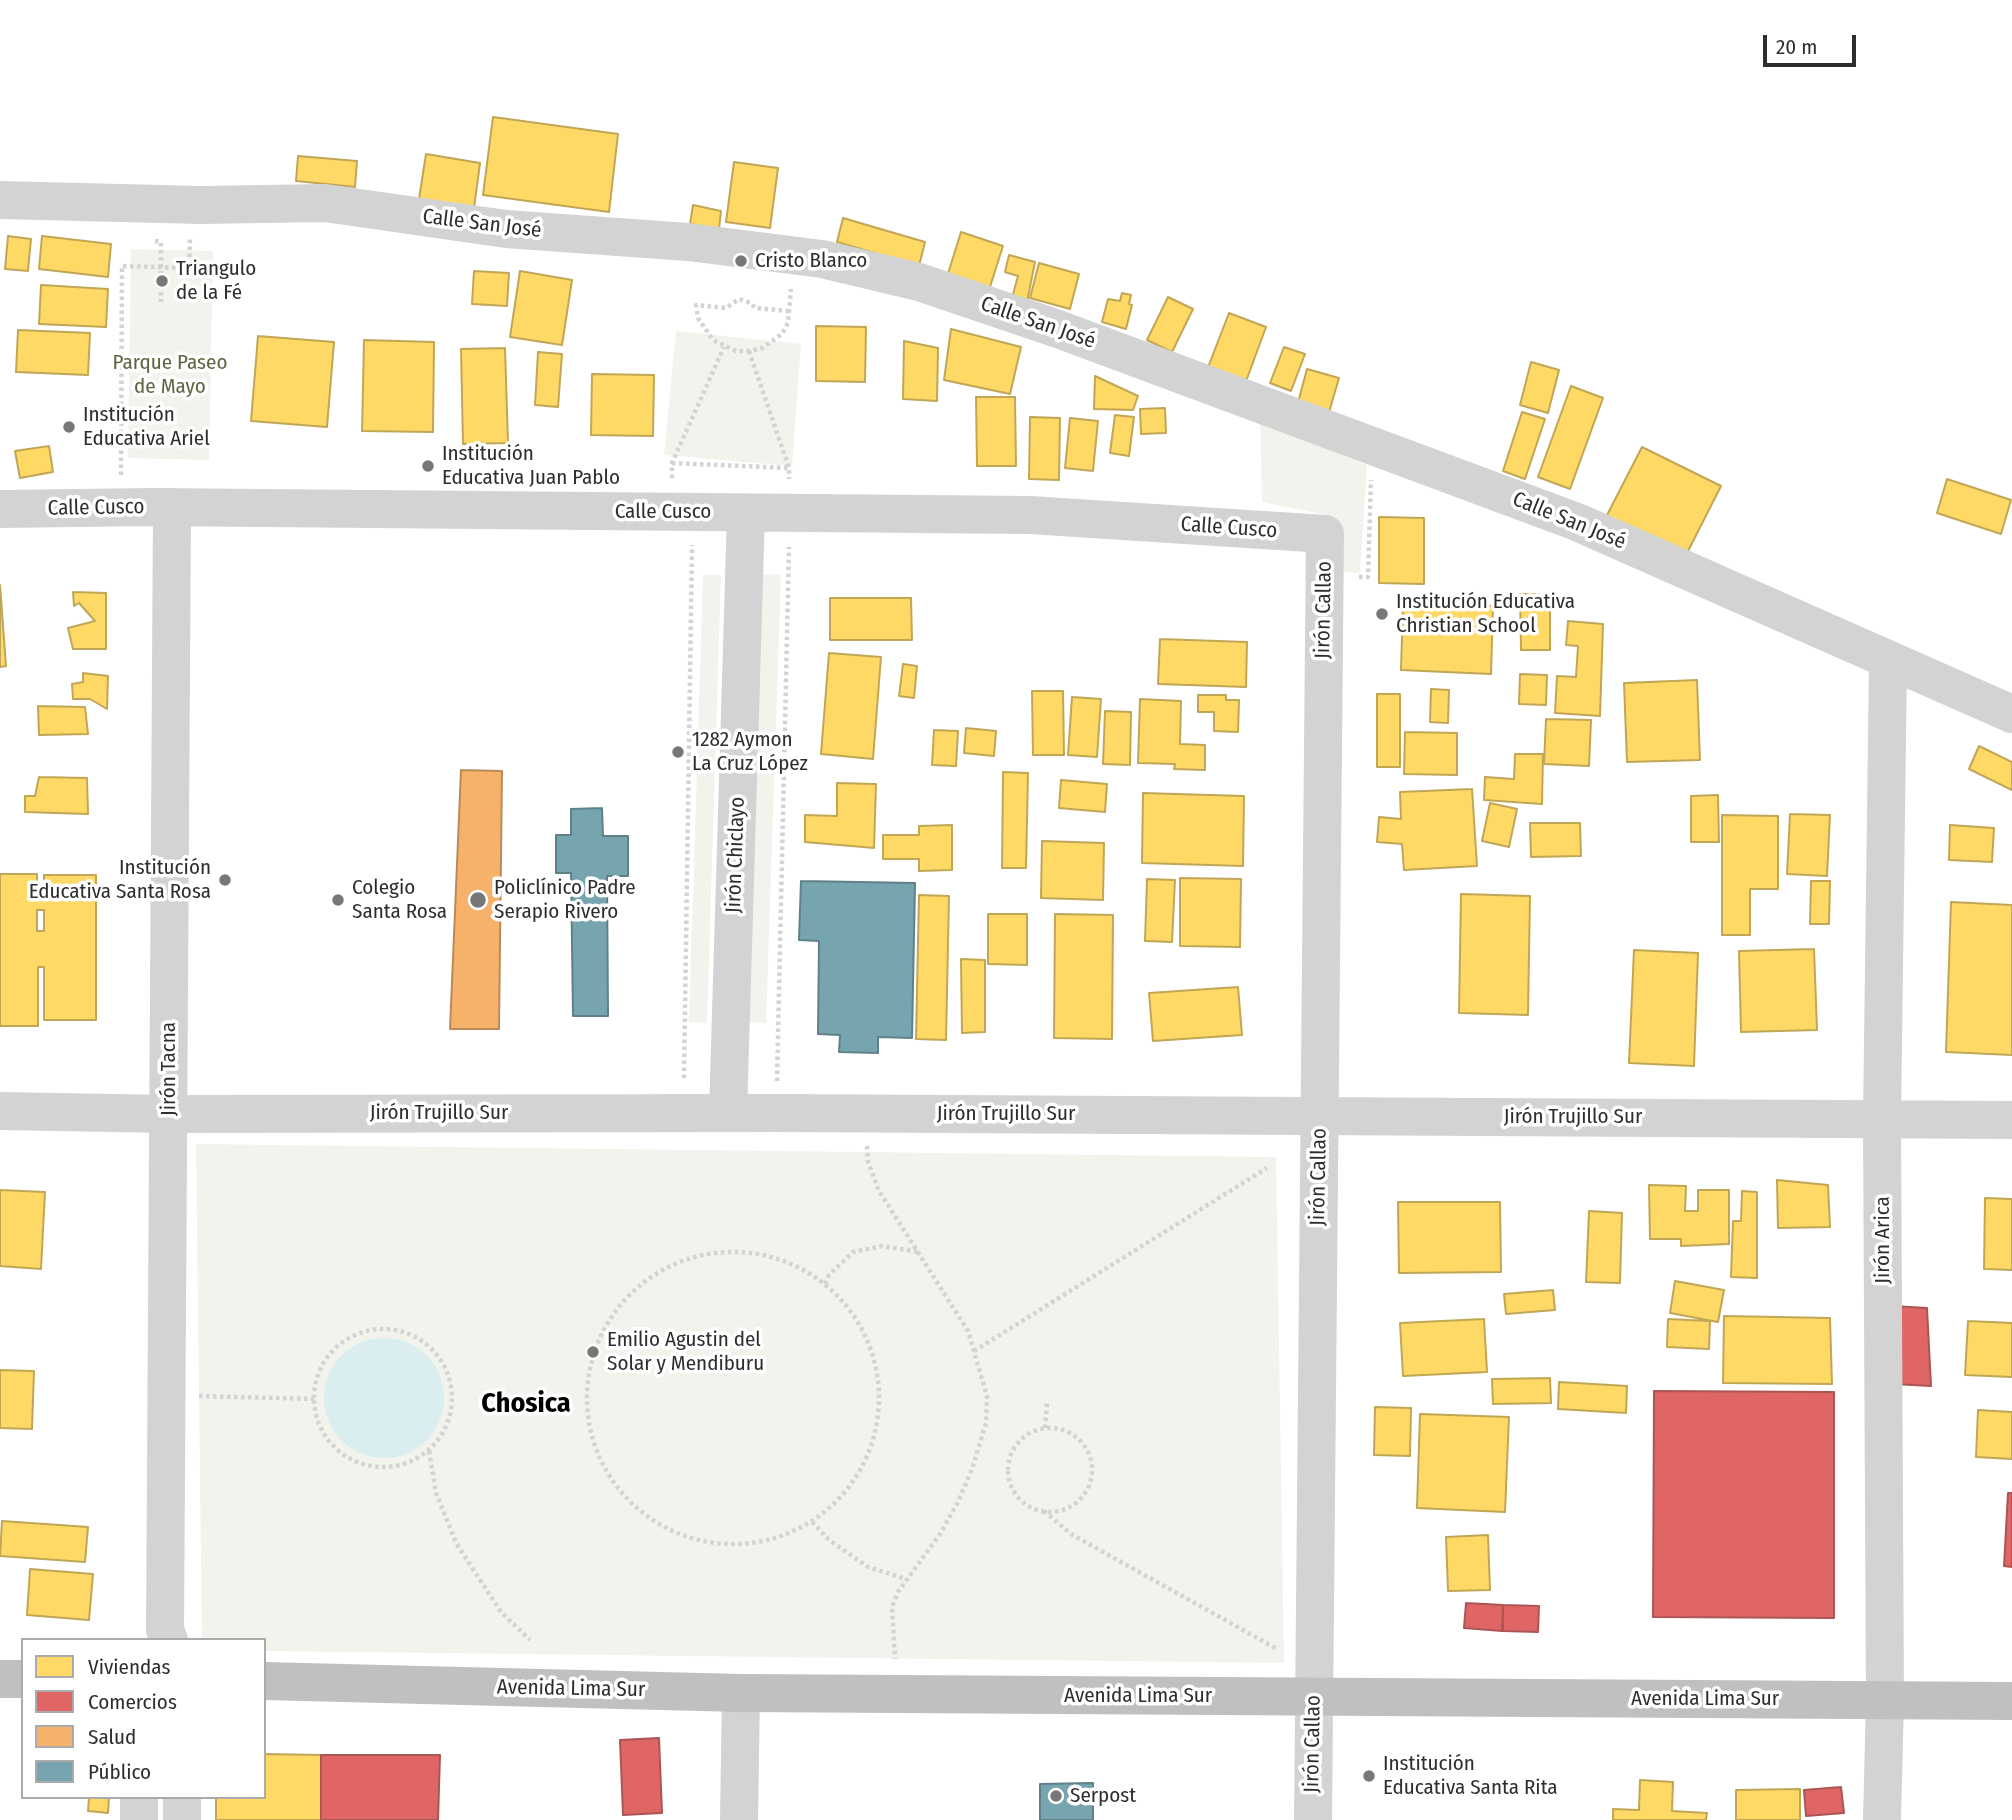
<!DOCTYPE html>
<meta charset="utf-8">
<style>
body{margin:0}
#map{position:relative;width:2012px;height:1820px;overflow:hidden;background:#fff;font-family:"Fira Sans Condensed",sans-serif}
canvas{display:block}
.legend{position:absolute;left:21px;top:1638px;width:245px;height:161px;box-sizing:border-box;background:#fff;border:2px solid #ababab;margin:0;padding:9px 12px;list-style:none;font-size:21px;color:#2e2e2e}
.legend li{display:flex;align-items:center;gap:14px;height:35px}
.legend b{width:35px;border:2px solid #ababab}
.scale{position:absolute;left:1763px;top:35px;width:93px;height:32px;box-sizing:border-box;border:4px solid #2e2e2e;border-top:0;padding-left:9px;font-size:21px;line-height:24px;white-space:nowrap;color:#2e2e2e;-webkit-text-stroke:5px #fff;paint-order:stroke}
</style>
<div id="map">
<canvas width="2012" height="1820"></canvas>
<ul class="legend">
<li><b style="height:19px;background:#ffd966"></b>Viviendas</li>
<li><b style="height:19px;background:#e06666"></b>Comercios</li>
<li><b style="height:19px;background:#f6b26b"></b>Salud</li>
<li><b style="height:19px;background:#76a5af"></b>Público</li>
</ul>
<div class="scale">20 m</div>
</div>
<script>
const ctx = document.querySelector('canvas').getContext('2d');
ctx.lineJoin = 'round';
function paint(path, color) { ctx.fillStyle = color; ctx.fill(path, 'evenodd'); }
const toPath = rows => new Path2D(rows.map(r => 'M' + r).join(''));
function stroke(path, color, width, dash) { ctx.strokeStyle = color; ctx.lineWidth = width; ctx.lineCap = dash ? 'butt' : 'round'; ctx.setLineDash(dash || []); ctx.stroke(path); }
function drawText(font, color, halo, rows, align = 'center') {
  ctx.font = font + ' "Fira Sans Condensed",sans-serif'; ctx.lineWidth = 7; ctx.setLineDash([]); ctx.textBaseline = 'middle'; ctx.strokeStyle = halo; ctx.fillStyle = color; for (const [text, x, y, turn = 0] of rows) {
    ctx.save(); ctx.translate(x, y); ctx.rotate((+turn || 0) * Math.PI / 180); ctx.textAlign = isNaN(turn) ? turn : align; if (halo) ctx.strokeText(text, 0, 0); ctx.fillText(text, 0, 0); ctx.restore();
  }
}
paint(toPath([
 [131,249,213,251,209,460,128,458],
 [676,331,801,344,792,466,664,455],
 [1260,421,1367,465,1360,573,1341,572,1334,521,1326,515,1262,502],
 [762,574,781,575,766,1023,747,1022],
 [703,575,721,575,707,1023,689,1022],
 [196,1144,1276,1157,1284,1663,264,1651,264,1640,202,1640]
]), '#f2f3ec');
paint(toPath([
 '324 1398a60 60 0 1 1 120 0a60 60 0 1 1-120 0Z'
]), '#daedef');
const homes = toPath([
 [493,117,618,134,609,212,483,195,493,117],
 [426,154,480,163,474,208,419,199,426,154],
 [298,156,357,161,355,187,296,181,298,156],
 [734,162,778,168,770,228,726,222,734,162],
 [693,205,721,211,719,229,690,224,693,205],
 [843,218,925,242,919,266,837,242,843,218],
 [961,232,1003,246,988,293,946,280,961,232],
 [8,236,31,239,28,271,5,269,8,236],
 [42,236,111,244,108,277,39,269,42,236],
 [1009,255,1035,262,1027,302,1012,298,1018,276,1005,272,1009,255],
 [1039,263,1079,274,1070,309,1030,298,1039,263],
 [474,271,509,273,507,306,472,304,474,271],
 [520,271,572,280,562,345,510,337,520,271],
 [41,285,108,289,106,327,39,324,41,285],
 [1122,293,1131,295,1129,304,1132,305,1126,329,1102,322,1108,299,1120,301,1122,293],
 [1168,297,1193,309,1172,352,1147,340,1168,297],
 [1229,313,1266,327,1245,384,1207,370,1229,313],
 [816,326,866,327,865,382,816,381,816,326],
 [951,329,1021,347,1010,394,944,380,951,329],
 [18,330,90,333,88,375,16,372,18,330],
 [258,336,334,342,327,427,251,421,258,336],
 [364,340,434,342,433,432,362,431,364,340],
 [904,341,938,348,937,401,903,399,904,341],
 [1284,347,1305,354,1291,391,1270,383,1284,347],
 [505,348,508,443,463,444,461,349,505,348],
 [538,352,562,354,558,407,535,405,538,352],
 [1531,362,1559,370,1548,413,1520,405,1531,362],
 [1307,369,1339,378,1327,419,1296,410,1307,369],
 [592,374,654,375,653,436,591,435,592,374],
 [1095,376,1138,396,1133,410,1094,409,1095,376],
 [1571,386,1603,398,1570,489,1538,477,1571,386],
 [976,397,1015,397,1016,466,977,466,976,397],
 [1165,408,1166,433,1141,434,1140,409,1165,408],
 [1522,412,1545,419,1525,479,1503,471,1522,412],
 [1115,415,1134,417,1129,456,1110,453,1115,415],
 [1030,417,1060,418,1059,480,1029,479,1030,417],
 [1070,418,1098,421,1093,471,1065,468,1070,418],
 [49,446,53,472,20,478,15,451,49,446],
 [1642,447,1721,486,1684,559,1605,519,1642,447],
 [1947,479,2011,500,2001,534,1937,513,1947,479],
 [1379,517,1424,518,1424,584,1379,583,1379,517],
 [0,585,6,666,0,667,0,585],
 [73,592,106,593,106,649,73,649,68,628,95,621,79,603,74,606,73,592],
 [1520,594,1550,595,1550,650,1521,650,1520,594],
 [830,598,911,598,912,640,830,640,830,598],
 [1403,603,1493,606,1491,674,1401,670,1403,603],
 [1568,621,1603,624,1600,716,1555,713,1557,676,1576,677,1578,646,1566,645,1568,621],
 [1160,639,1247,642,1246,687,1158,684,1160,639],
 [829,653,881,657,873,759,821,754,829,653],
 [903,664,917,666,914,698,899,696,903,664],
 [83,673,108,676,107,709,90,699,73,699,72,684,83,682,83,673],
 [1520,674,1547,675,1546,705,1519,704,1520,674],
 [1697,680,1700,760,1627,762,1624,683,1697,680],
 [1431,689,1449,690,1448,723,1430,722,1431,689],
 [1032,691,1063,691,1064,755,1033,755,1032,691],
 [1377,694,1400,694,1400,767,1377,767,1377,694],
 [1198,695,1226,695,1226,700,1239,700,1238,732,1214,731,1214,712,1198,712,1198,695],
 [1072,697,1101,699,1097,757,1068,755,1072,697],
 [1140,699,1181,701,1180,744,1205,745,1205,770,1174,769,1175,764,1138,763,1140,699],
 [38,706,85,707,88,734,39,735,38,706],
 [1105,711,1131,712,1130,765,1103,764,1105,711],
 [1546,719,1591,720,1589,766,1544,764,1546,719],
 [966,728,996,731,994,756,964,753,966,728],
 [934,730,958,731,956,766,932,765,934,730],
 [1405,732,1457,733,1457,775,1404,774,1405,732],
 [1979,746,2012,762,2012,790,1969,769,1979,746],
 [1515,754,1543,754,1542,804,1484,800,1485,777,1514,779,1515,754],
 [1003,772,1028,773,1026,868,1002,868,1003,772],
 [39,777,87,778,88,814,25,812,25,796,35,796,39,777],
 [1061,780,1107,784,1105,812,1059,808,1061,780],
 [837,783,876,784,874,848,805,842,805,815,837,816,837,783],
 [1472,789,1477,866,1404,870,1402,844,1377,842,1379,817,1401,819,1400,792,1472,789],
 [1143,793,1244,796,1243,866,1142,863,1143,793],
 [1718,795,1719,842,1691,842,1691,796,1718,795],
 [1490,803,1517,809,1509,847,1482,841,1490,803],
 [1790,814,1830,815,1827,876,1787,874,1790,814],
 [1722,815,1778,816,1778,889,1750,889,1750,935,1722,935,1722,815],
 [1530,823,1580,823,1581,856,1531,857,1530,823],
 [952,825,952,870,919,871,919,859,883,859,883,835,919,835,919,826,952,825],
 [1950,825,1994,828,1992,862,1949,860,1950,825],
 [1042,841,1104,843,1103,900,1041,898,1042,841],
 [0,874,37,874,37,887,44,887,44,875,96,875,96,1020,44,1020,44,967,38,967,38,1026,0,1026,0,874],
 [37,910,44,910,44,931,37,931,37,910],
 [1180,878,1241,879,1240,947,1180,946,1180,878],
 [1147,879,1175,880,1172,942,1145,941,1147,879],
 [1811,881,1830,881,1829,924,1810,924,1811,881],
 [1461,894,1530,896,1528,1015,1459,1013,1461,894],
 [919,895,949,896,946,1040,916,1039,919,895],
 [1951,902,2012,905,2012,1055,1946,1052,1951,902],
 [988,914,1027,914,1027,965,988,964,988,914],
 [1055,914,1113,915,1112,1039,1054,1038,1055,914],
 [1814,949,1817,1030,1741,1032,1739,951,1814,949],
 [1634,950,1698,953,1694,1066,1629,1063,1634,950],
 [961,959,985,960,985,1032,962,1033,961,959],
 [1238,987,1242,1035,1153,1041,1149,993,1238,987],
 [1777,1180,1828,1185,1830,1227,1778,1228,1777,1180],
 [1649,1185,1686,1186,1685,1211,1698,1211,1698,1190,1729,1190,1729,1244,1681,1246,1681,1239,1650,1239,1649,1185],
 [0,1190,45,1192,41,1269,0,1266,0,1190],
 [1742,1191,1757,1192,1757,1278,1731,1277,1733,1221,1741,1221,1742,1191],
 [1985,1198,2012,1199,2012,1270,1984,1269,1985,1198],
 [1398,1202,1500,1202,1501,1272,1399,1273,1398,1202],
 [1589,1211,1622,1213,1620,1283,1586,1282,1589,1211],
 [1675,1281,1724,1290,1718,1322,1670,1313,1675,1281],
 [1553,1290,1555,1310,1506,1314,1504,1294,1553,1290],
 [1724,1316,1830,1318,1832,1384,1723,1383,1724,1316],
 [1484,1319,1487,1372,1403,1376,1400,1323,1484,1319],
 [1668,1319,1710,1321,1709,1349,1667,1347,1668,1319],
 [1968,1321,2012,1323,2012,1377,1965,1375,1968,1321],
 [0,1370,34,1371,32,1429,0,1428,0,1370],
 [1550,1378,1551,1403,1493,1404,1492,1379,1550,1378],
 [1559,1382,1627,1386,1626,1413,1558,1409,1559,1382],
 [1375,1407,1411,1408,1410,1456,1374,1455,1375,1407],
 [1978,1410,2012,1412,2012,1459,1976,1457,1978,1410],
 [1420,1414,1509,1417,1505,1512,1417,1508,1420,1414],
 [2,1521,88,1527,85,1562,0,1556,2,1521],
 [1488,1535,1490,1590,1448,1591,1446,1537,1488,1535],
 [30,1569,93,1574,89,1620,27,1615,30,1569],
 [264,1754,321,1755,321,1820,216,1820,216,1797,264,1797,264,1754],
 [1640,1780,1673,1782,1672,1811,1707,1813,1706,1820,1613,1820,1613,1809,1639,1810,1640,1780],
 [1800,1789,1800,1820,1736,1820,1736,1790,1800,1789],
 [89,1797,109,1797,108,1813,88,1811,89,1797]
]);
paint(homes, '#ffd966');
stroke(homes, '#c0a655', 2);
const shops = toPath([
 [1892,1306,1927,1308,1931,1386,1893,1384,1892,1306],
 [1654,1391,1834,1392,1834,1618,1653,1617,1654,1391],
 [2008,1493,2012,1493,2012,1567,2004,1566,2008,1493],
 [1466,1603,1503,1605,1502,1631,1464,1628,1466,1603],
 [1503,1605,1539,1606,1538,1632,1503,1631,1503,1605],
 [659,1738,662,1813,623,1815,620,1740,659,1738],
 [321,1755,440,1755,438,1820,321,1820,321,1755],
 [1841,1787,1844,1813,1806,1816,1804,1790,1841,1787]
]);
paint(shops, '#e06666');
stroke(shops, '#ab5555', 2);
const health = toPath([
 [461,770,502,771,499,1029,450,1029,461,770]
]);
paint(health, '#f6b26b');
stroke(health, '#ba8a59', 2);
const public = toPath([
 [602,808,603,836,628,836,628,876,607,876,608,1016,573,1016,571,873,556,873,556,835,571,835,571,809,602,808],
 [801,881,915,883,912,1038,878,1037,878,1053,839,1052,840,1035,818,1034,819,941,799,940,801,881],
 [1093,1783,1093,1820,1040,1820,1040,1784,1093,1783]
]);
paint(public, '#76a5af');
stroke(public, '#608188', 2);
stroke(toPath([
 [155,241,161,242,161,302],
 [789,311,755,308,751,303,739,299,726,308,696,305,698,318,713,340,736,351,749,351,762,348,782,334,788,323,791,289],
 [749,351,789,468,789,479],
 [672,463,789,468],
 [121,475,122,266,189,268,190,239],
 [672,478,672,463,724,347],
 [1359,577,1368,577,1371,480],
 [684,1078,692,545],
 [777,1081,789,547],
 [867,1146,868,1162,879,1191,968,1331,987,1396,986,1423,972,1469,958,1502,940,1534,898,1592,892,1607,895,1659],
 '587 1398a146 146 0 1 1 292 0a146 146 0 1 1-292 0Z',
 [825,1284,829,1275,853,1252,882,1246,919,1252],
 '314 1398a69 69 0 1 1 138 0a69 69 0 1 1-138 0Z',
 [974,1351,1267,1168],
 [199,1396,314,1399],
 [1045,1428,1047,1403],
 '1008 1470a42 42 0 1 1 84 0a42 42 0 1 1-84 0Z',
 [429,1451,436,1493,456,1543,501,1612,530,1640],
 [1044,1511,1071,1534,1277,1649],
 [812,1522,829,1540,868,1567,906,1579]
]), '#d3d3d3', 4.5, [3.5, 3.5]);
stroke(toPath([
 [0,200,201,205,325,203,506,229,688,242,822,259,919,282,1058,329,1577,522,2012,714],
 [0,509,153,507,1030,515,1325,534,1313,1820],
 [0,1111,169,1114,776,1113,2012,1120],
 [728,1113,746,513],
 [169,1640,165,1630,172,507],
 [139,1820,139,1797],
 [182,1820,182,1797],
 [739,1820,741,1693],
 [1882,1820,1885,1700,1882,1119,1888,660]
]), '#d3d3d3', 38);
stroke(toPath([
 [0,1679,23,1679],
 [264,1681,741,1693,2012,1701]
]), '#c0c0c0', 38);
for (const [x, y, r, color] of [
 [741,261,7,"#777"],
 [162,281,7,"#777"],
 [69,427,7,"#777"],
 [428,466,7,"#777"],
 [1382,614,7,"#777"],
 [678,752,7,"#777"],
 [225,880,7,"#777"],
 [338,900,7,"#777"],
 [478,900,9,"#777"],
 [593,1352,7,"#777"],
 [1369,1776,7,"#777"],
 [1056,1796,7,"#777"]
]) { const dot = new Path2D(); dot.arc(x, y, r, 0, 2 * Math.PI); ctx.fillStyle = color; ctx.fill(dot); stroke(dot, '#fff', 2.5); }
drawText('21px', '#2e2e2e', '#fff', [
 ["Calle San José",482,224,7],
 ["Calle San José",1038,323,19],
 ["Calle Cusco",96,508,-1],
 ["Calle Cusco",663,512],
 ["Calle San José",1569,521,22],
 ["Calle Cusco",1229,528,4],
 ["Jirón Callao",1324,610,-89],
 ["Jirón Chiclayo",736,855,-88],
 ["Jirón Tacna",169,1069,-90],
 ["Jirón Trujillo Sur",439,1113],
 ["Jirón Trujillo Sur",1006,1114],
 ["Jirón Trujillo Sur",1573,1117],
 ["Jirón Callao",1319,1177,-89],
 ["Jirón Arica",1883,1240,-90],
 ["Avenida Lima Sur",571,1689,1],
 ["Avenida Lima Sur",1138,1696],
 ["Avenida Lima Sur",1705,1699],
 ["Jirón Callao",1313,1744,-89]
]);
drawText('21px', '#2e2e2e', '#fff', [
 ["Cristo Blanco",755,261],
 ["Triangulo",176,269],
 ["de la Fé",176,293],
 ["Institución",83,415],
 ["Educativa Ariel",83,439],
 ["Institución",442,454],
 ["Educativa Juan Pablo",442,478],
 ["Institución Educativa",1396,602],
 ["Christian School",1396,626],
 ["1282 Aymon",692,740],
 ["La Cruz López",692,764],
 ["Institución",211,868,"right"],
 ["Educativa Santa Rosa",211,892,"right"],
 ["Colegio",352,888],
 ["Santa Rosa",352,912],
 ["Policlínico Padre",494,888],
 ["Serapio Rivero",494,912],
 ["Emilio Agustin del",607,1340],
 ["Solar y Mendiburu",607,1364],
 ["Institución",1383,1764],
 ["Educativa Santa Rita",1383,1788],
 ["Serpost",1070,1796]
], 'left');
drawText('21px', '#5c653f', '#fff', [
 ["Parque Paseo",170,363],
 ["de Mayo",170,387]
]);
drawText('bold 28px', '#000', '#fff', [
 ["Chosica",526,1404]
]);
</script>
